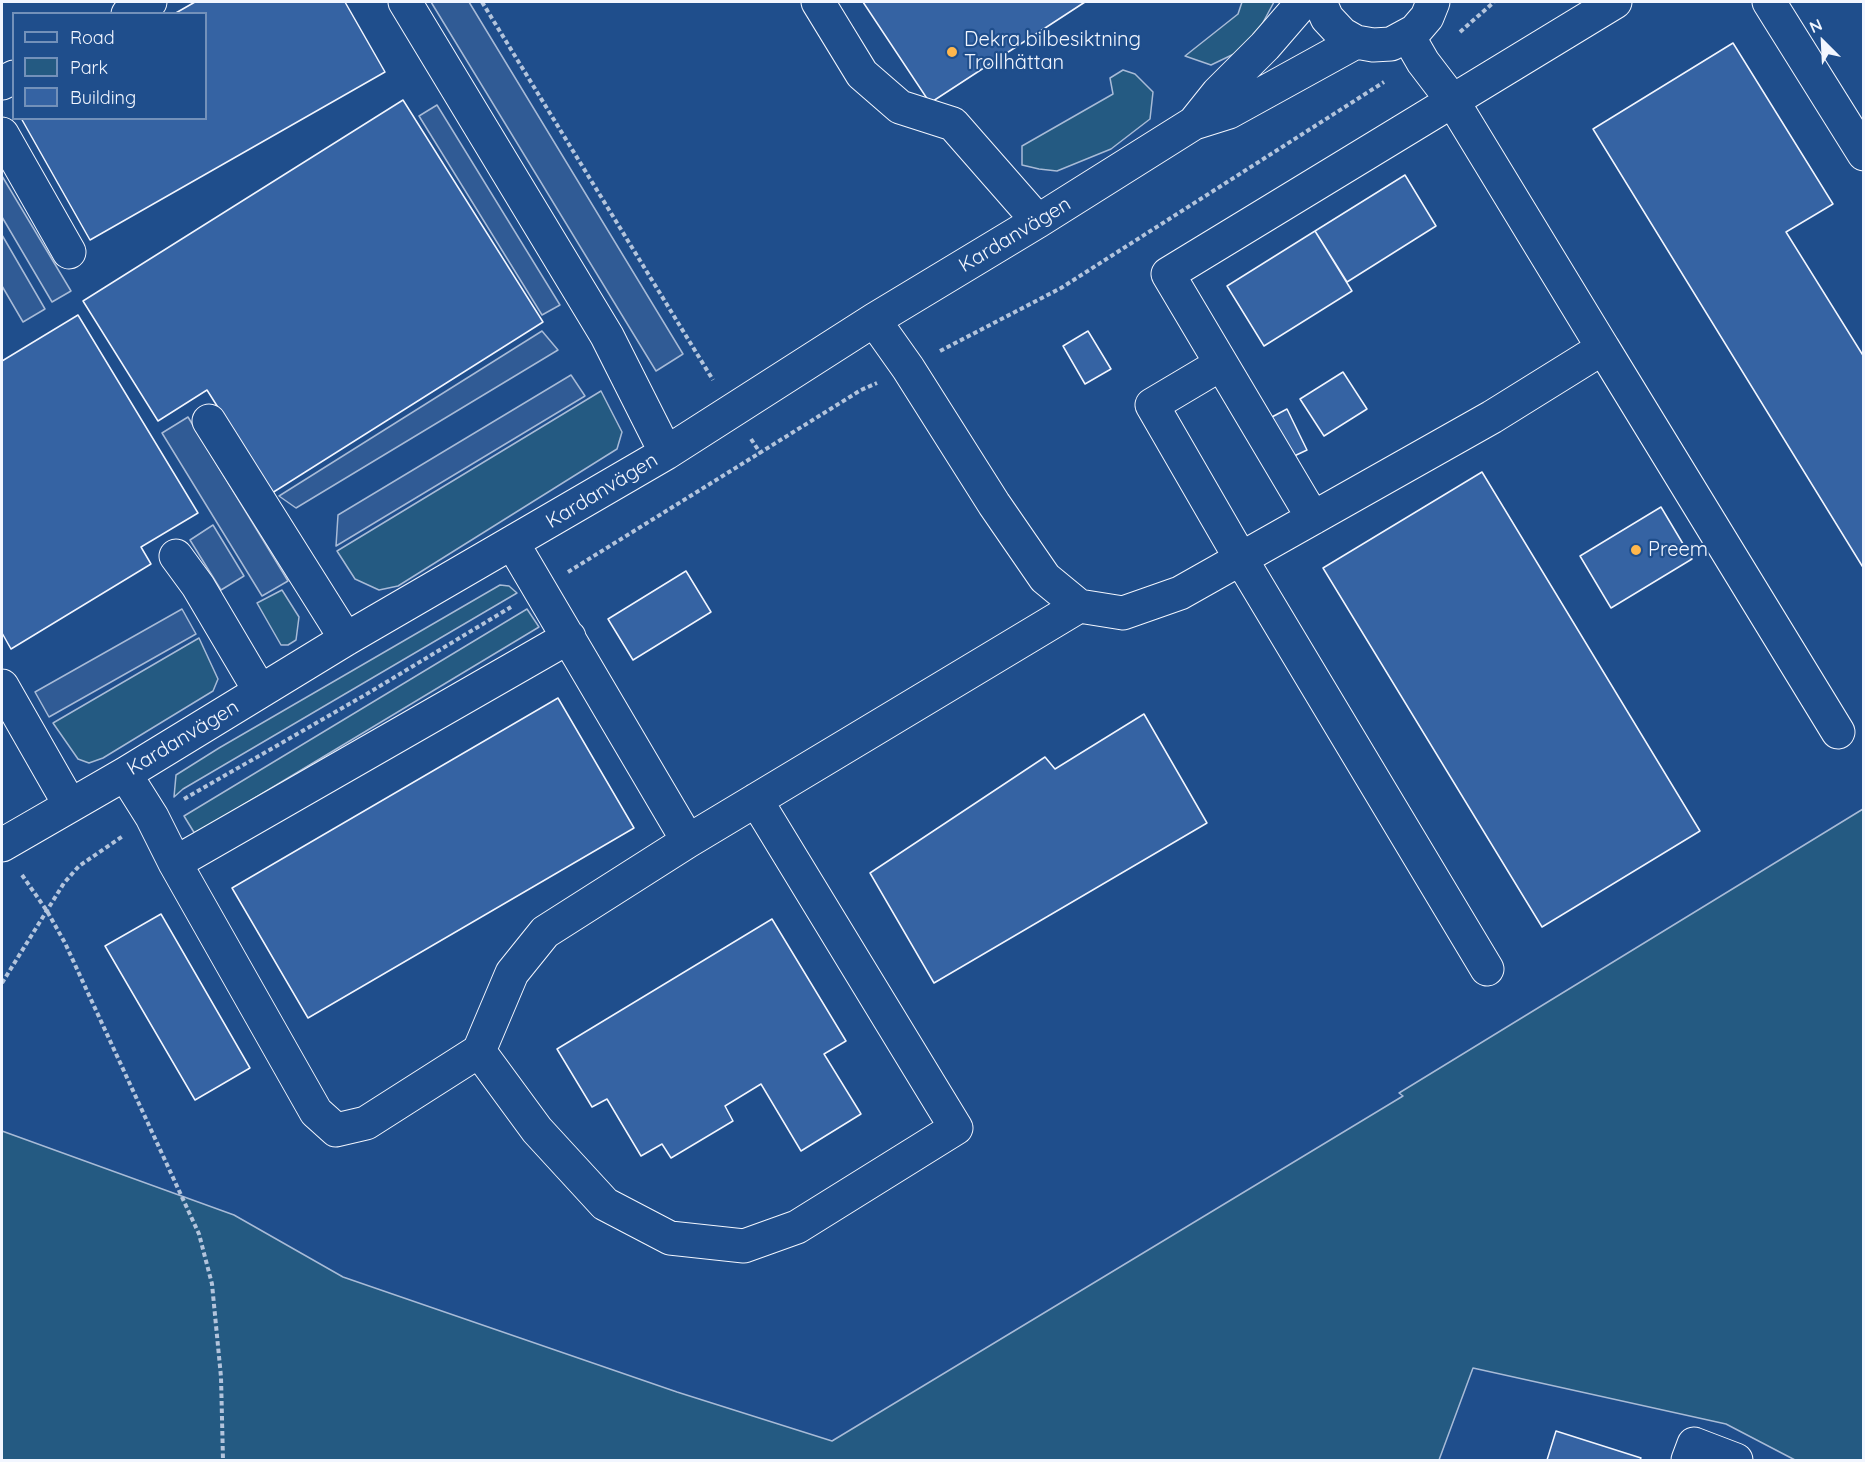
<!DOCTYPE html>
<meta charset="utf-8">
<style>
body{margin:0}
#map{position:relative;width:1865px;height:1462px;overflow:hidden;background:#1f4e8c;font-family:Quicksand,sans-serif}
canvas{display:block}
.frame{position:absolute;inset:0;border:3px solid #f2f6ff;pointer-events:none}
.legend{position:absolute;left:12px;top:12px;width:195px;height:108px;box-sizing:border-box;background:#1f4e8c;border:2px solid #7391ba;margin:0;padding:8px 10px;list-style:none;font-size:18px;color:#f2f6ff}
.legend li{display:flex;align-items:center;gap:12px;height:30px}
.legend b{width:30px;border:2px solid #7391ba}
.north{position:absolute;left:1793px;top:12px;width:60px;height:60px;-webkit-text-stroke:4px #1f4e8c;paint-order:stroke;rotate:336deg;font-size:16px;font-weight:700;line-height:24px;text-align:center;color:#f2f6ff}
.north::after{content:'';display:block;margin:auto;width:21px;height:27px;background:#f2f6ff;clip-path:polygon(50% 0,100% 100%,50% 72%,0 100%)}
</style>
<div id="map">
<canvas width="1865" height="1462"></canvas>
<div class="frame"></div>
<ul class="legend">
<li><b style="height:8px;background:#1f4e8c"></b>Road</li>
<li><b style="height:16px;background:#245a82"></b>Park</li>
<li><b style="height:16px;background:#3563a3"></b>Building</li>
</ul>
<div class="north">N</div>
</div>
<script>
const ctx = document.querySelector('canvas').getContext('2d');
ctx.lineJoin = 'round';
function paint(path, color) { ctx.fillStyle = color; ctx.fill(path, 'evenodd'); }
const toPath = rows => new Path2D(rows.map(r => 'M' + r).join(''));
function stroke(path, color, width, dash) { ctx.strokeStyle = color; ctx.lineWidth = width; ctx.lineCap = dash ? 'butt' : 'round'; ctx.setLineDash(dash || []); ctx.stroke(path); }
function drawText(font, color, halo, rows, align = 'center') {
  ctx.font = font + ' Quicksand,sans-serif'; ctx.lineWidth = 4.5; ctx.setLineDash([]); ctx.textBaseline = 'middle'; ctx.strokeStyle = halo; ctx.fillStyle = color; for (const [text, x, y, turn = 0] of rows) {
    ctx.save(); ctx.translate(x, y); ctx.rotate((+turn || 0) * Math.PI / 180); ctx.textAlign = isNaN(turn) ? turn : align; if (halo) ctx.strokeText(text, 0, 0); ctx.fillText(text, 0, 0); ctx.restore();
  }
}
const green = toPath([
 [1242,2,1274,2,1252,43,1236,53,1211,65,1185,56,1238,14,1242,2],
 [1123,70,1135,74,1153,92,1150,119,1111,149,1057,171,1039,169,1022,165,1022,146,1113,94,1110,78,1123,70],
 [601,391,622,432,617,449,398,586,379,590,355,579,337,551,601,391],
 [500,585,509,586,517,593,183,789,174,797,176,775,219,748,500,585],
 [282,590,299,617,296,640,288,645,281,645,257,603,282,590],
 [527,609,539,627,195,834,184,816,527,609],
 [199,638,218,679,213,691,103,758,89,763,78,759,53,723,199,638],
 [1863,809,1863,1460,1795,1460,1726,1424,1473,1368,1439,1460,2,1460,2,1131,234,1215,343,1277,677,1392,832,1441,1403,1096,1399,1093,1863,809]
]);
paint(green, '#245a82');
stroke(green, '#a8bbd7', 1.5);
const parking = toPath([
 [431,2,469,2,683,354,656,371,431,2],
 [437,105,560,305,542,315,419,116,437,105],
 [2,176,71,291,52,302,2,217,2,176],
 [2,235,45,309,23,322,2,286,2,235],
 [542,331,558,350,296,508,279,496,542,331],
 [571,375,585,396,336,546,338,515,571,375],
 [188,417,288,581,262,596,162,433,188,417],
 [213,525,244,576,221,590,190,540,213,525],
 [182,609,196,634,49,717,35,692,182,609]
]);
paint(parking, '#305b95');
stroke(parking, '#a8bbd7', 1.5);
const building = toPath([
 [195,2,345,2,385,72,90,240,21,118,206,118,206,14,174,14,195,2],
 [863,2,1085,2,930,103,863,2],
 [1733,43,1833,204,1786,232,1864,357,1864,569,1593,129,1733,43],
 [403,100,543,322,272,493,207,390,158,421,83,301,403,100],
 [1405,175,1436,226,1347,282,1315,231,1405,175],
 [1315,231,1352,291,1264,346,1227,286,1315,231],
 [78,315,198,513,141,547,151,564,11,649,2,633,2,361,78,315],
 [1088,331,1111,369,1085,384,1063,346,1088,331],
 [1343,372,1367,409,1324,436,1300,399,1343,372],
 [1287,409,1307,450,1290,458,1270,418,1287,409],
 [1482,472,1700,831,1542,927,1323,568,1482,472],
 [1661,507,1692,559,1611,608,1580,556,1661,507],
 [686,571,711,612,633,660,608,619,686,571],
 [558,698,634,828,308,1018,232,888,558,698],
 [1144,714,1207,823,934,983,870,873,1045,757,1055,769,1144,714],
 [161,914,250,1068,195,1100,105,946,161,914],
 [772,919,846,1041,824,1054,861,1114,801,1151,761,1084,725,1106,733,1121,671,1158,662,1144,641,1156,607,1099,592,1107,557,1049,772,919],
 [1556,1431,1641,1458,1640,1460,1547,1460,1556,1431]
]);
paint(building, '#3563a3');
stroke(building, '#f2f6ff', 1.5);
const minor = toPath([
 [405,2,607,336,666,453],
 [818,2,862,74,900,107,953,124,1038,221],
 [1320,2,1327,18,1342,34,1356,42,1373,45,1391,44,1415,31,1427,17,1433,2],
 [1769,2,1864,154],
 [128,14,150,2],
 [2,83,14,77],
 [1194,123,1218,93,1265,46,1303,2],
 [2,134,69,252],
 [1603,348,1838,732],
 [1221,364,1152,405,1241,559,1487,969],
 [209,421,346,639],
 [1313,518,1168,274,1615,2],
 [176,556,198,586,260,691],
 [1079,606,1123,613,1180,593,1492,417,1603,348,1452,100,1423,62,1408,36],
 [2,686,70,805],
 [125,774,152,817,175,863,316,1112,336,1130,366,1123,479,1051,512,973,545,932,688,841,513,544],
 [688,841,1079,606,1045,578,994,504,908,368,874,320],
 [2,845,125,774,346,639,666,453,874,320,1038,221,1194,123,1229,112,1356,42],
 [175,863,569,637],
 [479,1051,537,1130,605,1204,670,1238,744,1246,797,1227,956,1128,756,800],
 [1688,1460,1694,1444,1736,1460]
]);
stroke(minor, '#f2f6ff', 35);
stroke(toPath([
 [482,2,713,380],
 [1460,32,1494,2],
 [940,351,1061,288,1384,82],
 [751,439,761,454],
 [568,572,861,390,877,383],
 [184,799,365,695,511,607],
 [22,875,47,911,65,943,199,1234,212,1284,221,1377,223,1460],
 [2,983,64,883,79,866,123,836]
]), '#b3c4dc', 4, [4.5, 3]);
stroke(minor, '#1f4e8c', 33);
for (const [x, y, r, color] of [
 [952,52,6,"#ffb74d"],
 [1636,550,6,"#ffb74d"]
]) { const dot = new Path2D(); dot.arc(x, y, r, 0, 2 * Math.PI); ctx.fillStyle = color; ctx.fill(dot); stroke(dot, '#1f4e8c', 2); }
drawText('20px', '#f2f6ff', '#1f4e8c', [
 ["Dekra bilbesiktning",964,40],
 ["Trollhättan",964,63],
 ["Preem",1648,550]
], 'left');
drawText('20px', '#f2f6ff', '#1f4e8c', [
 ["Kardanvägen",1015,235,-31],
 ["Kardanvägen",602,491,-31],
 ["Kardanvägen",183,738,-31]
]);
</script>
